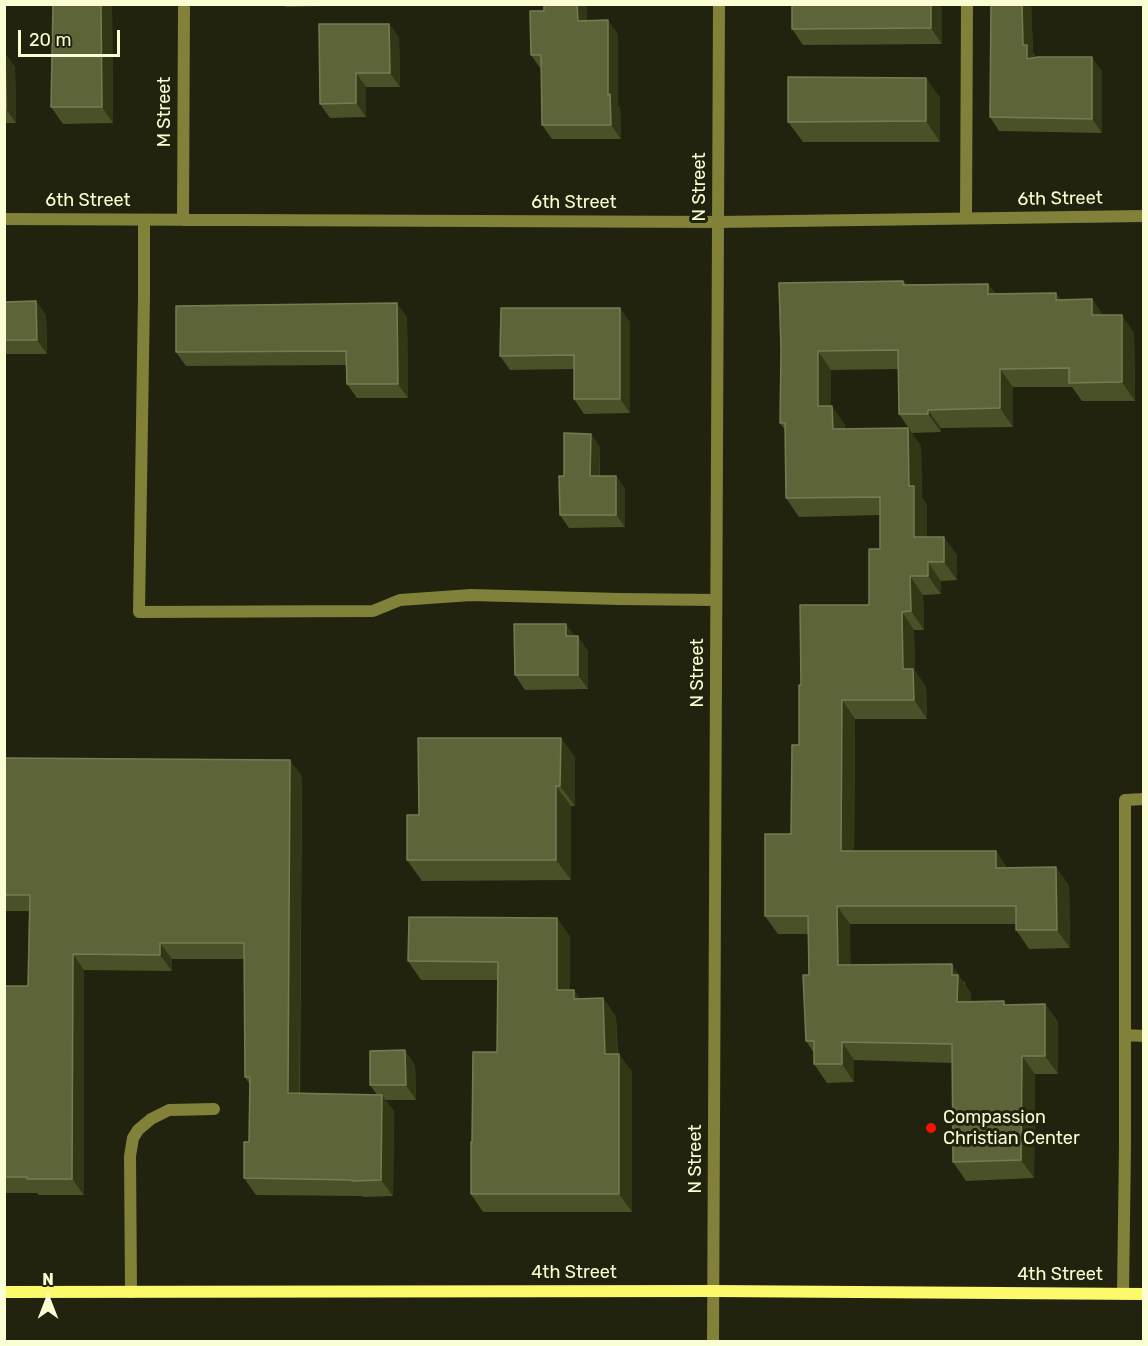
<!DOCTYPE html>
<style>
body{margin:0}
#map{position:relative;width:1148px;height:1346px;overflow:hidden;background:#21230e;font-family:Rubik,sans-serif}
canvas{display:block}
.frame{position:absolute;inset:0;border:6px solid #fbfed2;pointer-events:none}
.north{position:absolute;left:18px;top:1268px;width:60px;height:60px;-webkit-text-stroke:4px #21230e;paint-order:stroke;rotate:0deg;font-size:16px;font-weight:700;line-height:24px;text-align:center;color:#fbfed2}
.north::after{content:'';display:block;margin:auto;width:21px;height:27px;background:#fbfed2;clip-path:polygon(50% 0,100% 100%,50% 72%,0 100%)}
.scale{position:absolute;left:18px;top:30px;width:102px;height:27px;box-sizing:border-box;border:3px solid #fbfed2;border-top:0;padding-left:8px;font-size:18px;line-height:21px;white-space:nowrap;color:#fbfed2;-webkit-text-stroke:4px #21230e;paint-order:stroke}
</style>
<div id="map">
<canvas width="1148" height="1346"></canvas>
<div class="frame"></div>
<div class="north">N</div>
<div class="scale">20 m</div>
</div>
<script>
const ctx = document.querySelector('canvas').getContext('2d');
ctx.lineJoin = 'round';
const toPath = rows => new Path2D(rows.map(r => 'M' + r).join(''));
function stroke(path, color, width, dash) { ctx.strokeStyle = color; ctx.lineWidth = width; ctx.lineCap = dash ? 'butt' : 'round'; ctx.setLineDash(dash || []); ctx.stroke(path); }
function paint(path, color) { ctx.fillStyle = color; ctx.fill(path, 'evenodd'); }
function drawText(font, color, halo, rows, align = 'center') {
  ctx.font = font + ' Rubik,sans-serif'; ctx.lineWidth = 6; ctx.setLineDash([]); ctx.textBaseline = 'middle'; ctx.strokeStyle = halo; ctx.fillStyle = color; for (const [text, x, y, turn = 0] of rows) {
    ctx.save(); ctx.translate(x, y); ctx.rotate((+turn || 0) * Math.PI / 180); ctx.textAlign = isNaN(turn) ? turn : align; if (halo) ctx.strokeText(text, 0, 0); ctx.fillText(text, 0, 0); ctx.restore();
  }
}
stroke(toPath([
 [966,218,967,4],
 [144,220,144,296,139,612,373,611,400,600,471,595,619,599,716,600],
 [1125,1035,1144,1036],
 [131,1292,130,1156,133,1138,138,1130,151,1119,169,1110,214,1109],
 [1123,1294,1125,1146,1125,800,1144,799]
]), '#81813a', 12);
stroke(toPath([
 [4,219,718,222,1144,216],
 [183,220,184,4],
 [713,1342,719,4]
]), '#81813a', 12);
stroke(toPath([
 [4,1292,713,1291,1144,1294]
]), '#fcf96b', 12);
paint(toPath([
 [112,4,113,123,63,124,51,107],
 [284,4,323,4,323,6,286,7],
 [586,4,587,21,618,34,618,105,620,108,621,139,552,139,542,125,541,69,531,55,544,11],
 [942,4,942,44,803,45,792,29],
 [1031,4,1033,52,1036,58,1102,71,1102,133,999,131,990,117],
 [389,24,399,38,400,87,366,87,366,117,330,118,320,104],
 [4,53,15,67,16,123,4,123],
 [926,78,940,98,940,142,803,142,788,122],
 [903,281,906,284,988,284,995,293,1056,293,1061,300,1092,299,1103,315,1134,333,1135,401,1082,401,1072,387,1013,387,1013,427,941,428,941,432,912,433,899,414,898,369,831,370,831,406,845,425,845,429,908,428,921,446,922,497,927,505,927,537,957,555,957,580,941,581,941,594,923,595,924,630,914,630,915,671,926,687,927,719,855,719,854,851,996,851,1007,868,1069,885,1070,948,1029,949,1016,930,1016,924,850,924,850,965,965,982,965,984,971,994,971,1002,1006,1005,1045,1004,1058,1022,1058,1074,1035,1074,1034,1178,966,1181,953,1162,952,1063,854,1060,854,1082,827,1083,814,1064,814,1053,806,1041,809,975,808,934,778,934,765,916,791,834,799,745,801,685,869,605,880,549,880,515,799,517,786,498,785,430,780,423,781,350],
 [36,301,46,316,47,354,4,354,4,302],
 [407,317,408,398,357,398,347,384,346,365,186,366,176,352],
 [630,322,630,413,584,414,574,399,574,369,510,370,500,356],
 [600,447,600,476,616,476,625,489,625,527,569,528,560,515,564,476],
 [575,636,588,651,588,689,525,690,515,675],
 [561,738,575,758,575,806,571,806,571,880,422,881,407,860,419,815],
 [4,758,302,776,300,1093,377,1095,370,1085,415,1065,416,1100,385,1100,394,1111,393,1196,363,1197,362,1196,256,1195,244,1178,249,1142,250,1085,245,1077,244,959,172,959,172,971,84,970,84,1195,39,1195,37,1193,4,1193,4,986,28,986,29,911,4,911],
 [570,936,570,990,574,990,580,999,603,998,616,1017,618,1054,632,1072,632,1212,483,1212,471,1194,472,1142,497,1052,498,980,421,980,408,961]
]), '#4a5128');
paint(toPath([
 [101,4,112,4,113,123,102,107],
 [577,4,586,4,588,35,578,21],
 [931,4,942,4,942,44,931,28],
 [1022,4,1031,4,1033,52,1037,59,1027,59,1023,45],
 [608,20,618,34,618,105,620,108,621,139,611,125,608,95],
 [389,24,399,38,400,87,390,73],
 [5,53,15,67,16,123,6,109],
 [1092,57,1102,71,1102,133,1092,119],
 [356,73,366,87,366,117,356,103],
 [926,78,940,98,940,142,926,121],
 [988,284,1001,302,988,294],
 [1056,293,1069,311,1056,300],
 [1092,299,1104,317,1092,315],
 [36,301,46,316,47,354,37,340],
 [397,303,407,317,408,398,398,384],
 [620,308,630,322,630,413,620,399],
 [1122,315,1134,333,1135,401,1122,382],
 [818,351,831,370,831,424,818,406],
 [1000,369,1013,387,1013,427,1000,408],
 [832,406,845,425,846,448,833,429],
 [928,410,941,428,941,432,928,414],
 [908,428,921,446,922,497,927,505,927,555,914,537,909,486],
 [591,434,600,447,599,489,590,476],
 [616,476,625,489,625,527,616,515],
 [944,537,957,555,957,580,944,562],
 [928,562,941,581,941,594,928,576],
 [910,576,923,595,924,630,911,611],
 [902,612,914,630,915,671,926,687,927,719,914,700,903,669],
 [566,624,576,638,566,636],
 [578,636,588,651,588,689,578,675],
 [842,700,855,719,854,870,841,851],
 [561,738,575,758,575,806,560,786],
 [290,760,302,776,299,1109,288,1093],
 [556,786,571,806,571,880,556,860],
 [996,851,1008,870,996,868],
 [1056,867,1069,885,1070,948,1057,930],
 [837,906,850,924,851,983,838,965],
 [557,918,570,936,570,1009,557,990],
 [160,943,172,959,172,971,160,955],
 [73,954,84,970,84,1195,72,1179],
 [952,964,971,994,970,1020,957,1002,952,975],
 [574,990,587,1009,574,999],
 [603,998,616,1017,618,1072,605,1054],
 [1045,1004,1058,1022,1058,1074,1045,1056],
 [842,1042,854,1060,854,1082,842,1064],
 [405,1050,415,1065,416,1100,406,1085],
 [619,1054,632,1072,632,1212,619,1194],
 [1022,1056,1035,1074,1034,1178,1021,1160],
 [382,1095,394,1111,393,1196,381,1180]
]), '#323716');
const building = toPath([
 [53,4,101,4,102,107,51,107,53,4],
 [544,4,577,4,578,21,608,20,608,95,610,94,611,125,542,125,541,55,531,55,530,11,544,11,544,4],
 [792,4,931,4,931,28,792,29,792,4],
 [991,4,1022,4,1023,45,1027,45,1027,59,1038,57,1092,57,1092,119,990,117,991,4],
 [319,24,389,24,390,73,356,73,356,103,320,104,319,24],
 [4,53,5,53,6,109,4,109,4,53],
 [788,77,926,78,926,121,788,122,788,77],
 [903,281,903,285,988,284,988,294,1056,293,1056,300,1092,299,1092,315,1122,315,1122,382,1069,383,1069,368,1000,369,1000,408,928,410,928,414,899,414,898,350,818,351,818,406,832,406,833,429,908,428,909,486,914,486,914,537,944,537,944,562,928,562,928,576,910,576,911,611,902,612,903,669,913,669,914,700,842,700,841,851,996,851,996,868,1056,867,1057,930,1016,930,1016,906,837,906,838,965,952,964,952,975,958,975,957,1002,1004,1001,1004,1005,1045,1004,1045,1056,1022,1056,1021,1160,953,1162,952,1044,842,1042,842,1064,814,1064,814,1041,806,1041,803,975,809,975,808,916,765,916,765,834,791,834,792,745,799,745,799,685,801,685,800,605,869,605,869,549,880,549,880,497,786,498,785,423,780,423,781,350,779,283,903,281],
 [36,301,37,340,4,340,4,302,36,301],
 [397,303,398,384,347,384,346,351,176,352,176,306,397,303],
 [501,308,620,308,620,399,574,399,574,355,500,356,501,308],
 [564,433,591,434,590,476,616,476,616,515,560,515,559,476,564,476,564,433],
 [514,624,566,624,566,636,578,636,578,675,515,675,514,624],
 [418,738,561,738,560,786,556,786,556,860,407,860,407,815,419,815,418,738],
 [4,758,290,760,288,1093,382,1095,381,1180,352,1181,352,1180,244,1178,244,1142,249,1142,250,1077,245,1077,244,943,160,943,160,955,73,954,72,1179,27,1179,27,1177,4,1177,4,986,28,986,30,895,4,895,4,758],
 [409,917,557,918,557,990,574,990,574,999,603,998,605,1054,619,1054,619,1194,471,1194,471,1142,472,1142,473,1052,497,1052,498,962,408,961,409,917],
 [405,1050,406,1085,370,1085,370,1051,405,1050]
]);
paint(building, '#5d643a');
stroke(building, '#767c52', 1.5);
for (const [x, y, r, color] of [
 [931,1128,6,"#f71205"]
]) { const dot = new Path2D(); dot.arc(x, y, r, 0, 2 * Math.PI); ctx.fillStyle = color; ctx.fill(dot); stroke(dot, '#21230e', 2); }
drawText('18px', '#fbfed2', '#21230e', [
 ["M Street",165,112,-90],
 ["N Street",700,187,-90],
 ["6th Street",1060,199,-1],
 ["6th Street",88,201],
 ["6th Street",574,203],
 ["N Street",698,673,-90],
 ["N Street",696,1159,-90],
 ["4th Street",574,1273],
 ["4th Street",1060,1275]
]);
drawText('18px', '#fbfed2', '#21230e', [
 ["Compassion",943,1118],
 ["Christian Center",943,1139]
], 'left');
</script>
